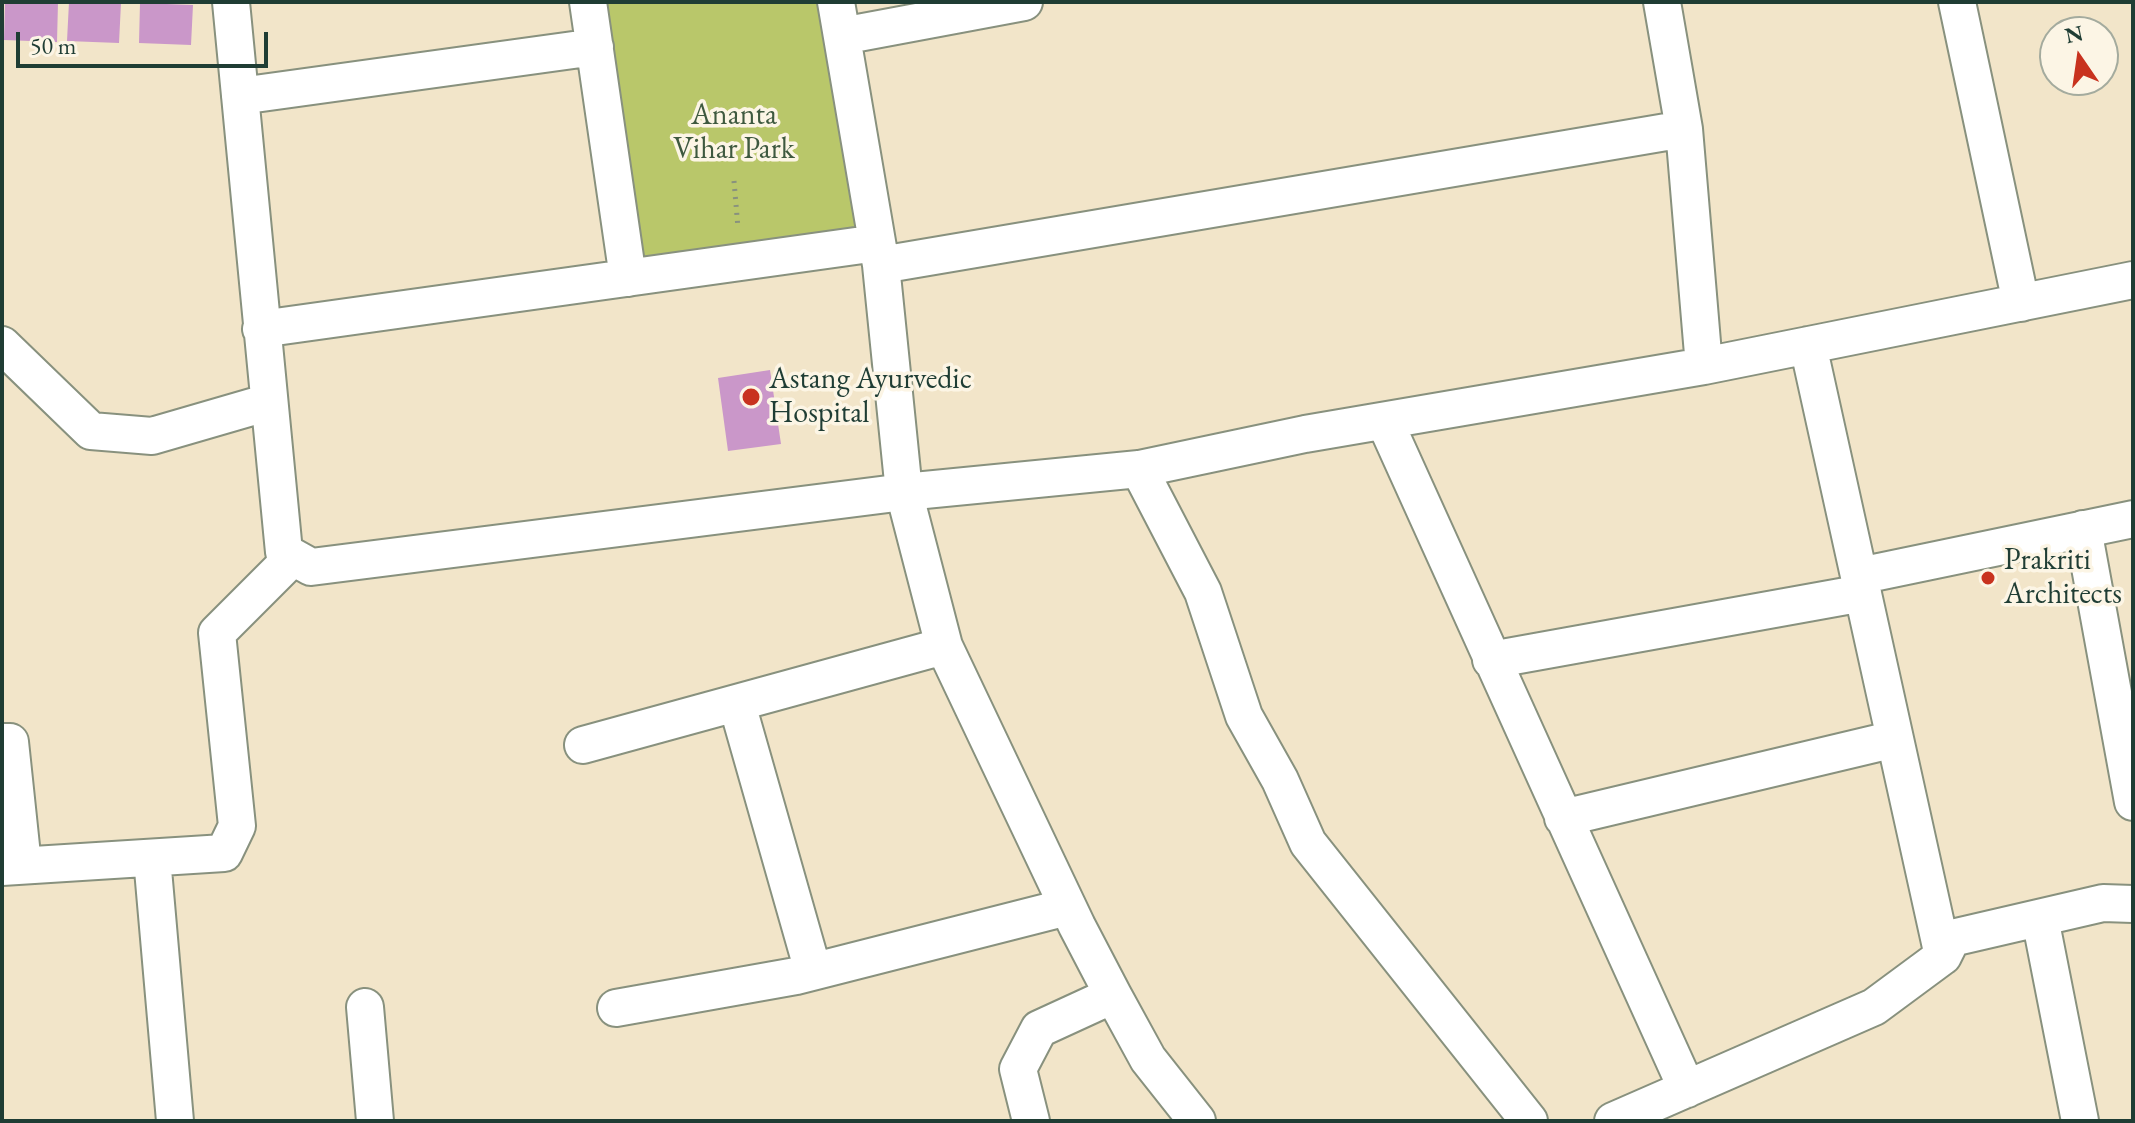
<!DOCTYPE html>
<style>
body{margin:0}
#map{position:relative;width:2135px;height:1123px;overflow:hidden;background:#f2e5c9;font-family:"EB Garamond",serif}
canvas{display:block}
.frame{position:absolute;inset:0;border:4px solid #1f3d34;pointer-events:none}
.north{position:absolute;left:2039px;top:16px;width:80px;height:80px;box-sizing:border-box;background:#fcf5e5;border:2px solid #a4ab9e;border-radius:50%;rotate:347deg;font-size:22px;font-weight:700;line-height:32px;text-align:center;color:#1f3d34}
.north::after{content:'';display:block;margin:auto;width:28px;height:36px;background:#c8321e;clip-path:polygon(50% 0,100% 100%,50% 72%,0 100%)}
.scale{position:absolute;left:16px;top:32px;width:252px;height:36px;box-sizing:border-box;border:4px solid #1f3d34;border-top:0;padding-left:10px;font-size:24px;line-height:28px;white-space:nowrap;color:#1f3d34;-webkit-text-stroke:6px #fcf5e5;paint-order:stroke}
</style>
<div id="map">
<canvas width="2135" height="1123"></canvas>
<div class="frame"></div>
<div class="north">N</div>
<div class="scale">50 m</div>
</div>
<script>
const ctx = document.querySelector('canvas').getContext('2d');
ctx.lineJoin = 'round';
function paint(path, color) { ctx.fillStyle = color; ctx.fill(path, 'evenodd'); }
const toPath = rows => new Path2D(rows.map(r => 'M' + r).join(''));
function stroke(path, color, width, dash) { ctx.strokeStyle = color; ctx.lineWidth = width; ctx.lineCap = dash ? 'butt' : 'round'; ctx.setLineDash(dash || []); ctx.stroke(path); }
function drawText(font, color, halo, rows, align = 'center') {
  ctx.font = font + ' "EB Garamond",serif'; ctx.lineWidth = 7; ctx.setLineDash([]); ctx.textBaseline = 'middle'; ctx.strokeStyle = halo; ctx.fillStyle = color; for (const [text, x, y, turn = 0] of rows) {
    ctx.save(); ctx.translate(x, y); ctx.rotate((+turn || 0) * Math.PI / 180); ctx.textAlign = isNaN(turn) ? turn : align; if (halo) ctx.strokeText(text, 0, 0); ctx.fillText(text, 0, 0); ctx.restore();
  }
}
paint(toPath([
 [598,2,834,2,873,240,631,275]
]), '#b9c76a');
paint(toPath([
 [5,2,58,2,57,42,4,40],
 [69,2,121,3,119,43,67,41],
 [140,3,193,5,191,45,139,43],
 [770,370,781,444,728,451,718,378]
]), '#ca97c9');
const minor = toPath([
 [231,2,284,552,311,567,904,492,1139,469,1305,434,1704,366,2133,280],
 [588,2,628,278],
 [836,2,881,265,904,492,944,646,1077,926,1113,995,1148,1059,1197,1121],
 [1662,2,1684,129,1704,366],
 [1957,2,2021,303],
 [842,36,1024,2],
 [240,96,595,47],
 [881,265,1684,129],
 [261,329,877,243],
 [2,345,91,431,152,436,269,402],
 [1808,345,1943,956],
 [1385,422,1687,1089],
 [1139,469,1203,592,1244,716,1280,780,1308,843,1529,1121],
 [2083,529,2133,802],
 [1859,576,2133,519],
 [1491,660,1863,593],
 [737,704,813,971],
 [2,742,10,742,23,865],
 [583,745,944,646],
 [1563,818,1895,739],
 [152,858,175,1121],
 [2,867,224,853,237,826,217,633,293,557],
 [2040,918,2080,1121],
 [365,1007,375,1121],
 [616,1008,796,976,1067,907],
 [1031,1121,1018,1069,1039,1029,1113,995],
 [1613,1121,1874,1007,1943,956,1952,938,2103,903,2133,904]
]);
stroke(minor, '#88917e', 40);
stroke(toPath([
 [734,181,738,228]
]), '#88917e', 5, [2, 6]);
stroke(minor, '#fff', 36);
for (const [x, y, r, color] of [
 [751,397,10,"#c8321e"],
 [1988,578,8,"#c8321e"]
]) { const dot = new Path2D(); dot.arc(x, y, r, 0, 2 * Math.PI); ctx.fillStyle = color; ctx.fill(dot); stroke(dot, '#fcf5e5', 3); }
drawText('30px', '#3e593f', '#fcf5e5', [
 ["Ananta",734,116],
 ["Vihar Park",734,150]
]);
drawText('30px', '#1f3d34', '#fcf5e5', [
 ["Astang Ayurvedic",769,380],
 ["Hospital",769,414],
 ["Prakriti",2004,561],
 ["Architects",2004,595]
], 'left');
</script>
